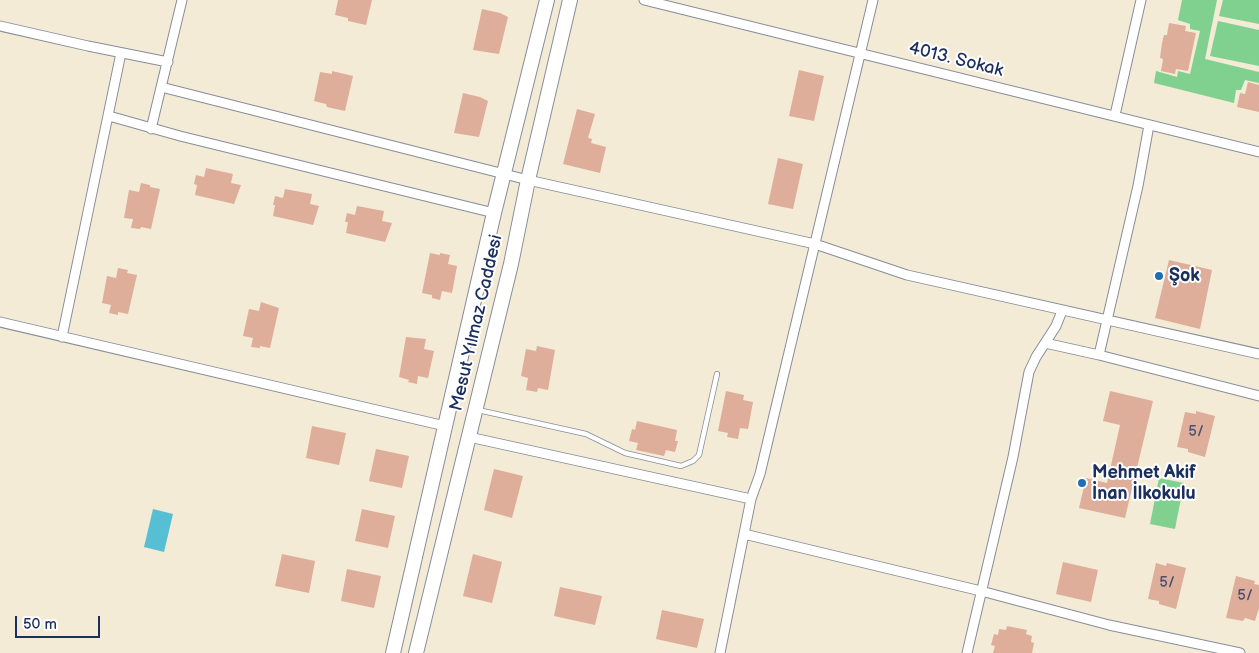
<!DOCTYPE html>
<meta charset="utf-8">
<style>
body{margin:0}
#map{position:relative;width:1259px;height:653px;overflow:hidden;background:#f3ebd5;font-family:"Balsamiq Sans",sans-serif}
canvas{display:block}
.scale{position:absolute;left:15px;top:616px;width:85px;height:22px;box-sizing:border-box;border:2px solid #1b2f5e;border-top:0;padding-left:6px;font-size:15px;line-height:18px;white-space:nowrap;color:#1b2f5e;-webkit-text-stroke:4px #fff;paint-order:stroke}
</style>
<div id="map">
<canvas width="1259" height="653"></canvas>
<div class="scale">50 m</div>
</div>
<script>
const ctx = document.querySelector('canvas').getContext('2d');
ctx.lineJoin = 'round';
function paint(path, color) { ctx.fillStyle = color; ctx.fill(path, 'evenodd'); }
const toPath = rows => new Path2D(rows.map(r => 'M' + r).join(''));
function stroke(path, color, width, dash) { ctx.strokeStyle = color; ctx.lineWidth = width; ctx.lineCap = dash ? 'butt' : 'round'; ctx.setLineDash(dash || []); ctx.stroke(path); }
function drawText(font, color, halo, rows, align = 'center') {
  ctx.font = font + ' "Balsamiq Sans",sans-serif'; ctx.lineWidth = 4; ctx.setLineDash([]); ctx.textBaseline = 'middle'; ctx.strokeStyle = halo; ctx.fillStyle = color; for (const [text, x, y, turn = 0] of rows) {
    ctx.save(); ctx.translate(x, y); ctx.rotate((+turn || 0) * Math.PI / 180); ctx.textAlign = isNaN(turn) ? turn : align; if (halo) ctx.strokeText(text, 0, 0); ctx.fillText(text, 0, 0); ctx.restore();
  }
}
paint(toPath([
 [1182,0,1217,0,1205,59,1259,72,1259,83,1245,80,1241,90,1236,90,1234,103,1154,83,1156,71,1177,77,1178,71,1190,74,1200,31,1190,29,1190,24,1178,20],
 [1223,0,1259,0,1259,24,1219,16],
 [1218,21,1259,30,1259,66,1210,56],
 [1159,478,1184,483,1175,529,1150,524]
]), '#80d090');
paint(toPath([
 [153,509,173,514,164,552,144,547]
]), '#57bfd4');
paint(toPath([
 [338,0,372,0,366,25,348,21,348,18,335,15],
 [482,9,500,13,508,17,499,54,473,50],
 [1169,23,1186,26,1185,31,1196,33,1188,71,1176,69,1175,74,1161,71,1163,59,1160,58,1162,43,1164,35,1167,35],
 [799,70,824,76,814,121,789,116],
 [332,71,353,76,345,111,327,107,326,104,314,101,320,72,332,74],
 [1248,82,1259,85,1259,112,1237,107,1240,93,1245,94],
 [463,93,480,97,488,101,479,137,454,133],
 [577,109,595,114,588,138,592,139,591,143,606,147,600,173,563,164],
 [778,158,803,164,793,209,768,204],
 [206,168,233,174,231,183,241,185,234,204,195,195,197,185,194,184,196,175,204,177],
 [141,183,150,185,150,187,160,189,151,229,141,227,140,229,131,228,133,219,124,218,129,190,139,192],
 [285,189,312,194,310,204,319,206,313,225,273,216,275,205,273,205,275,196,283,198],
 [357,206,384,211,382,221,392,223,385,242,346,233,348,222,345,222,347,213,355,215],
 [430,253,440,255,440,253,450,255,448,264,457,266,452,293,442,291,440,300,432,298,432,295,422,293],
 [1169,260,1212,270,1200,329,1155,318],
 [118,268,128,270,127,273,137,275,128,314,118,312,118,315,109,313,111,305,102,303,107,276,116,278],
 [261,302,279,308,270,348,260,346,260,348,251,347,253,338,243,336,249,309,259,311],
 [406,337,426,339,424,349,434,351,428,378,418,376,417,384,408,382,409,380,399,377],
 [537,346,555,350,548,390,538,388,537,392,526,390,528,378,521,376,526,349,536,351],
 [726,391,744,395,743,400,753,402,748,429,740,428,738,439,727,437,728,433,718,431],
 [1110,391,1153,401,1125,518,1079,508,1086,478,1107,483,1120,425,1103,421],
 [1196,411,1215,416,1205,457,1188,452,1188,449,1177,447,1185,412,1196,414],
 [637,421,677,430,675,441,678,441,675,452,666,450,664,456,636,450,638,443,629,441,632,429,635,430],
 [312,426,346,433,339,465,306,458],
 [376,449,409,456,402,488,369,481],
 [494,469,523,476,512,518,484,510],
 [362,509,395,516,388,548,355,541],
 [282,554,315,561,309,593,275,586],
 [473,554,502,562,492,603,463,596],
 [1063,562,1098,570,1091,602,1056,594],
 [1156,563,1166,566,1167,563,1186,568,1176,609,1159,604,1159,601,1148,599],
 [347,569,381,576,374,608,341,601],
 [1236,576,1255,581,1254,584,1259,585,1259,608,1255,621,1245,618,1243,621,1226,618],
 [560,587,602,596,595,625,554,616],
 [662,610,704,619,697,648,656,639],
 [1007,626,1027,630,1026,634,1032,636,1031,642,1034,643,1032,653,993,653,995,646,991,645,994,634,998,635,999,629,1006,630]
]), '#deae9b');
const lane = toPath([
 [478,410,586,434,625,453,681,466,693,461,699,455,717,374]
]);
const street = toPath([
 [644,0,1259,152],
 [0,26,88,46,168,62],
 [161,87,528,180,815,244,907,275,1259,354],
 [1115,115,1141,0],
 [109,116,180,136,494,213],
 [151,129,182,0],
 [0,322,445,426],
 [62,337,121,53],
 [1045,343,1099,355,1259,396],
 [1099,355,1138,186,1149,125],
 [469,437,751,499],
 [744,534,981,591,1109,625,1240,653],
 [720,653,751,499,760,474,873,0],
 [967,653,1013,457,1029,372,1036,357,1056,326,1062,311]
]);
const secondary = toPath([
 [393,653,494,213,547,0],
 [416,653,511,264,528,180,570,0]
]);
stroke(lane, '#878d9a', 6);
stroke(street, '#878d9a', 11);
stroke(secondary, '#878d9a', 16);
stroke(lane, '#fff', 4.5);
stroke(street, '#fff', 9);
stroke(secondary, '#fff', 14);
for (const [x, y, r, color] of [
 [1159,276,5,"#1f6fb2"],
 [1082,483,5,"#1f6fb2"]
]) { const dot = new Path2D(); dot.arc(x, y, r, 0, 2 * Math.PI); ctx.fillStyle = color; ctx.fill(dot); stroke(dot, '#fff', 2); }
drawText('15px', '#4c4f6d', null, [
 ["5/",1196,432],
 ["5/",1167,583],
 ["5/",1245,596]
]);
drawText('18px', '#1b2f5e', '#fff', [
 ["4013. Sokak",956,60,14],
 ["Mesut Yılmaz Caddesi",477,323,-77]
]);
drawText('bold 18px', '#1b2f5e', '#fff', [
 ["Şok",1169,276],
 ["Mehmet Akif",1092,473],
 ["İnan İlkokulu",1092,494]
], 'left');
</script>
